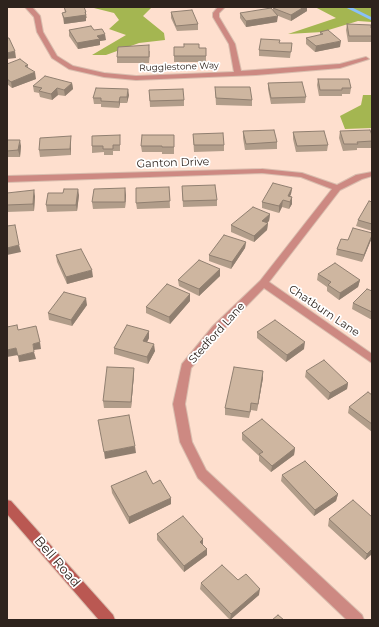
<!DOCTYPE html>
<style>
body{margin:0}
#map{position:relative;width:379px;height:627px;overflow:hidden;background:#fedfce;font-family:Montserrat,sans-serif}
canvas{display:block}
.frame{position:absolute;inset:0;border:8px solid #2e231d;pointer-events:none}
</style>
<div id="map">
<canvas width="379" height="627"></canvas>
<div class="frame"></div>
</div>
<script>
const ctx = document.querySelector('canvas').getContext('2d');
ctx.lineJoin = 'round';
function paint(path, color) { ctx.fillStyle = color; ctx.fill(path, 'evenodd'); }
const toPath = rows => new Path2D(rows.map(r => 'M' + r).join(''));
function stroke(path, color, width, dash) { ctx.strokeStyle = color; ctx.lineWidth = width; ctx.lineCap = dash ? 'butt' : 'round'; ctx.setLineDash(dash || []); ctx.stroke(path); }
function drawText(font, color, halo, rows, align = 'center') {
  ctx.font = font + ' Montserrat,sans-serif'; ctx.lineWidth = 3.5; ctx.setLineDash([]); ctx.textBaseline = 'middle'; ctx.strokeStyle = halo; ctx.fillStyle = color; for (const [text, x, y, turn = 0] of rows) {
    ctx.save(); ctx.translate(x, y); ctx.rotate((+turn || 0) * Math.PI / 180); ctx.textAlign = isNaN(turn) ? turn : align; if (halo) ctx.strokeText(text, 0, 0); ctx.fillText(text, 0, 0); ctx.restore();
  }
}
paint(toPath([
 [94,7,152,7,143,16,164,33,165,40,139,43,106,55,92,55,126,35,109,29,119,20,114,13,94,8],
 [315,7,372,7,372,22,358,21,322,32,288,34,336,18],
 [363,95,372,95,372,128,345,129,340,116,361,105]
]), '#a4b651');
stroke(toPath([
 [348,7,372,19]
]), '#89c0fb', 3);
const street = toPath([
 [25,7,32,7,40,16,43,32,57,56,73,66,104,73,136,76,234,72,229,44,213,17,213,13,218,7,225,7,219,13,219,17,235,44,241,71,340,64,366,57,369,59,340,68,256,75,136,80,104,77,69,69,52,58,37,32,34,17,25,7],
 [262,169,302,173,337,185,356,175,372,172,372,176,362,179,340,190,269,282,372,354,372,363,264,288,221,332,191,368,185,404,192,442,206,470,362,615,364,620,347,620,198,478,180,442,173,404,182,364,213,326,260,281,332,189,301,177,262,173,7,182,7,176,262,169]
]);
const secondary = toPath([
 [7,500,11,501,113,615,115,620,99,620,7,514,7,500]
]);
stroke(street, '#d9bdae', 2);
stroke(secondary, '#d9bdae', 2);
paint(street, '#cd8982');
paint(secondary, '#ba5852');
paint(toPath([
 [64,7,84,7,87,18,86,18,86,21,64,24,62,13,65,13],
 [273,8,307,11,291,21,276,15,277,22,246,27,240,18,240,13,273,11],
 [171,12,198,24,198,30,177,31,171,18],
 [347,24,372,28,372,42,348,42,346,30],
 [69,30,94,30,106,40,100,41,100,45,78,49,69,36],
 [320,32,340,47,315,52,306,44,306,38,320,35],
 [279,43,292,43,290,58,259,56,259,50],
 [174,47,199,48,206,56,206,62,174,62],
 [150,51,149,63,117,63,117,57],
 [7,64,28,65,28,68,36,79,12,88,7,84],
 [318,79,351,88,350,94,342,94,342,96,319,96,317,85],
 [72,83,73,89,65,96,58,95,52,100,40,97,39,93,34,92,33,86],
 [268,83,306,97,305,103,271,104,268,89],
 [215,87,252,100,252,106,216,105],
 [149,90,184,100,184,106,150,107],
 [129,95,127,103,120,103,119,108,101,107,101,104,94,104,93,98],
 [243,131,277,142,277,149,245,150,243,138],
 [340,131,372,135,372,148,357,148,357,150,343,151,339,138],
 [293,132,328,145,327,151,296,152,293,139],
 [193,134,224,145,224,151,194,152],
 [120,135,120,151,113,151,113,155,104,155,104,152,92,153,92,146],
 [174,135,174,154,162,154,162,152,142,152,141,146],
 [7,140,21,146,20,157,7,157],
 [71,143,71,155,40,157,39,150],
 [182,186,217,200,217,206,183,207],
 [169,187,170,208,137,209,136,203],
 [292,188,291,194,290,196,292,197,292,204,289,209,282,207,279,213,262,208,262,202],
 [7,193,35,196,34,211,7,212],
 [79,195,77,211,47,212,46,205],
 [126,195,125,208,93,209,92,202],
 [372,202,372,231,356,226,358,220],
 [270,214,269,221,267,223,268,223,267,230,254,242,231,232,231,225],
 [348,240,371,240,362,262,336,255,337,249],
 [246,242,245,248,231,269,209,261,209,255],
 [56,255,93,277,67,284,57,262],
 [220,269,220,276,199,296,179,286,178,280],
 [318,274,360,280,358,287,339,300,327,291,327,287,317,280],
 [372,291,372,320,352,309,353,303],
 [190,301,170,324,146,313,146,307],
 [87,305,72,326,49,320,48,313],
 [149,331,149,338,147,342,155,351,148,364,114,354,114,348],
 [257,332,304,349,286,362,257,338],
 [134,368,134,374,131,408,104,408,103,401],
 [306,371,348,383,347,389,328,400,305,377],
 [263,378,257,411,251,410,249,418,225,415,225,408],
 [372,395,372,432,348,413,349,407],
 [242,433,295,448,294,455,271,472,259,461,259,456,242,440],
 [282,475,338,494,336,501,314,516,281,481],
 [153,484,171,504,129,524,112,493,111,486],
 [372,517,372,554,365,560,328,526,329,519],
 [157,534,203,539,203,545,207,549,207,555,184,572,157,540],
 [238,580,259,595,230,620,200,589,201,583]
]), '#b19d8a');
paint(toPath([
 [304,7,307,7,307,11,291,21,291,15],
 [86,12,86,21,64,24,64,18],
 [278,16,277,22,246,27,246,21],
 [105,34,106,40,100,41,100,45,78,49,77,43,97,36],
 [341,41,340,47,315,52,316,46],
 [15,51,16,58,7,59,7,53],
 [35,72,36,79,12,88,11,82],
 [72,83,73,89,65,96,64,90],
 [57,88,58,95,52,100,51,94],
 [128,89,129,95,127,103,127,97],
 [120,97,120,103,119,108,119,102],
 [71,136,71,155,70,149],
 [20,140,21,146,20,157,18,150],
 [125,188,126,195,125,208],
 [292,188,291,194,287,202,288,196],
 [78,189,79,195,77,211,76,205],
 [34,190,35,196,34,211,33,204],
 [292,197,292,204,289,209,290,202],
 [283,200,282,207,279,213,279,206],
 [270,214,269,221,262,227,262,221],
 [268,223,267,230,254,242,254,236],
 [372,235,371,240,362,262,364,255],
 [246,242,245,248,231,269,232,262],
 [19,245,21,252,7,255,7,248],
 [220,269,220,276,199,296,199,289],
 [92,270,93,277,67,284,66,277],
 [360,280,358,287,339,300,340,293],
 [190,294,190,301,170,324,169,317],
 [86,298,87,305,72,326,71,320],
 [149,331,149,338,144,348,143,341],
 [40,342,41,349,34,350,33,344],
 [305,342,304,349,286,362,287,355],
 [154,344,155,351,148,364,147,357],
 [16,348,18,355,7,357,7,350],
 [34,352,36,359,19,362,18,356],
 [134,368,134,374,131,408,131,402],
 [263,371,263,378,257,411,258,404],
 [348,383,347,389,328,400,330,393],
 [135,446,136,453,105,459,104,452],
 [295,448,294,455,271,472,272,466],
 [338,494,336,501,314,516,315,510],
 [171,498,171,504,129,524,129,517],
 [203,539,203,546,200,542],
 [207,549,207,555,184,572,184,566],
 [372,549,372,554,365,560,367,554],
 [260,589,259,595,230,620,231,614]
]), '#907f70');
const building = toPath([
 [64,7,84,7,86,12,85,12,86,15,64,18,62,13,66,12,64,7],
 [274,7,304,7,291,15,273,8,274,7],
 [271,8,278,16,246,21,240,13,271,8],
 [192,10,198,24,176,26,171,12,192,10],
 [347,24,371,25,371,28,372,28,372,36,349,36,347,24],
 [91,26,94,30,102,29,105,34,97,36,100,39,77,43,69,30,91,26],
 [328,30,341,41,316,46,306,38,323,34,320,32,328,30],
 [7,38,9,38,15,51,7,53,7,38],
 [261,39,280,40,279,43,292,43,291,52,259,50,261,39],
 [184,44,199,44,199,48,206,48,206,56,174,56,174,47,184,47,184,44],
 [149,45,149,57,117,57,118,47,149,45],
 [20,59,28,65,25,66,35,72,11,82,7,79,7,64,20,59],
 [45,76,72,83,64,90,57,88,51,94,39,91,42,88,33,86,45,76],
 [318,79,349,79,351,88,342,88,342,90,320,90,318,79],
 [302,82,306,97,271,98,268,83,302,82],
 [215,87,250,87,252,100,216,98,215,87],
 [96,88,128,89,127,97,120,97,119,102,101,101,101,98,93,98,96,88],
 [183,89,184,100,150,101,149,90,183,89],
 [274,130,277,142,246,144,243,131,274,130],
 [370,130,372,135,372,141,357,142,358,144,344,144,340,131,370,130],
 [324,131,328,145,297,146,293,132,324,131],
 [223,133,224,145,194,145,193,134,223,133],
 [120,135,120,145,113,145,113,149,103,149,103,146,92,146,92,136,120,135],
 [142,135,174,135,174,147,162,147,162,146,141,146,142,135],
 [71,136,70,149,39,150,40,138,71,136],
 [7,140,20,140,18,150,7,151,7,140],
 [273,183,292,188,288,196,292,197,290,202,283,200,279,206,262,202,273,183],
 [215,185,217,200,183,201,182,186,215,185],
 [169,187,170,201,136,203,136,188,169,187],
 [125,188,125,202,92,202,94,189,125,188],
 [64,189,78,189,76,205,46,205,48,193,63,193,64,189],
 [34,190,33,204,7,205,7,193,34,190],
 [369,201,372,202,372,224,358,220,369,201],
 [253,207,270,214,262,221,268,223,254,236,231,225,253,207],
 [15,225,19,245,7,248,7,226,15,225],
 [353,228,372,233,372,235,364,255,337,249,341,239,348,240,353,228],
 [224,235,246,242,232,262,209,255,224,235],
 [81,249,92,270,66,277,56,255,81,249],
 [199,260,220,269,199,289,178,280,199,260],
 [335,263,360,280,340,293,328,285,331,282,318,274,335,263],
 [167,284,190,294,169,317,146,307,167,284],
 [367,289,372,291,372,312,353,303,367,289],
 [64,292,86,298,71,320,48,313,64,292],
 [275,320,305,342,287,355,257,332,275,320],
 [17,325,18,330,36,326,40,342,33,344,34,352,18,356,16,348,7,350,7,327,17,325],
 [127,325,149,331,143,341,154,344,147,357,114,348,127,325],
 [324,360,348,383,330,393,306,371,324,360],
 [107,367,134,368,131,402,103,401,107,367],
 [234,367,263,371,258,404,251,403,250,412,225,408,234,367],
 [368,392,372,395,372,424,349,407,368,392],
 [129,415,135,446,104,452,98,420,129,415],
 [262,419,295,448,272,466,259,454,263,452,242,433,262,419],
 [305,461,338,494,315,510,282,475,305,461],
 [146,471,153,484,160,480,171,498,129,517,111,486,146,471],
 [353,500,372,517,372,549,367,554,329,519,353,500],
 [183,516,203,539,200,542,207,549,184,566,157,534,183,516],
 [222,565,238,580,246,574,260,589,231,614,201,583,222,565],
 [278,615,284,620,272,620,278,615]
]);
paint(building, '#ceb6a0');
stroke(building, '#907f70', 1);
drawText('9px', '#2e231d', '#fff', [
 ["Rugglestone Way",179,67,-2]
]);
drawText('11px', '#2e231d', '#fff', [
 ["Ganton Drive",173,163,-2],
 ["Chatburn Lane",324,311,34],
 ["Stedford Lane",217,333,-48]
]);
drawText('13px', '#2e231d', '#fff', [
 ["Bell Road",57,562,49]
]);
</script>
